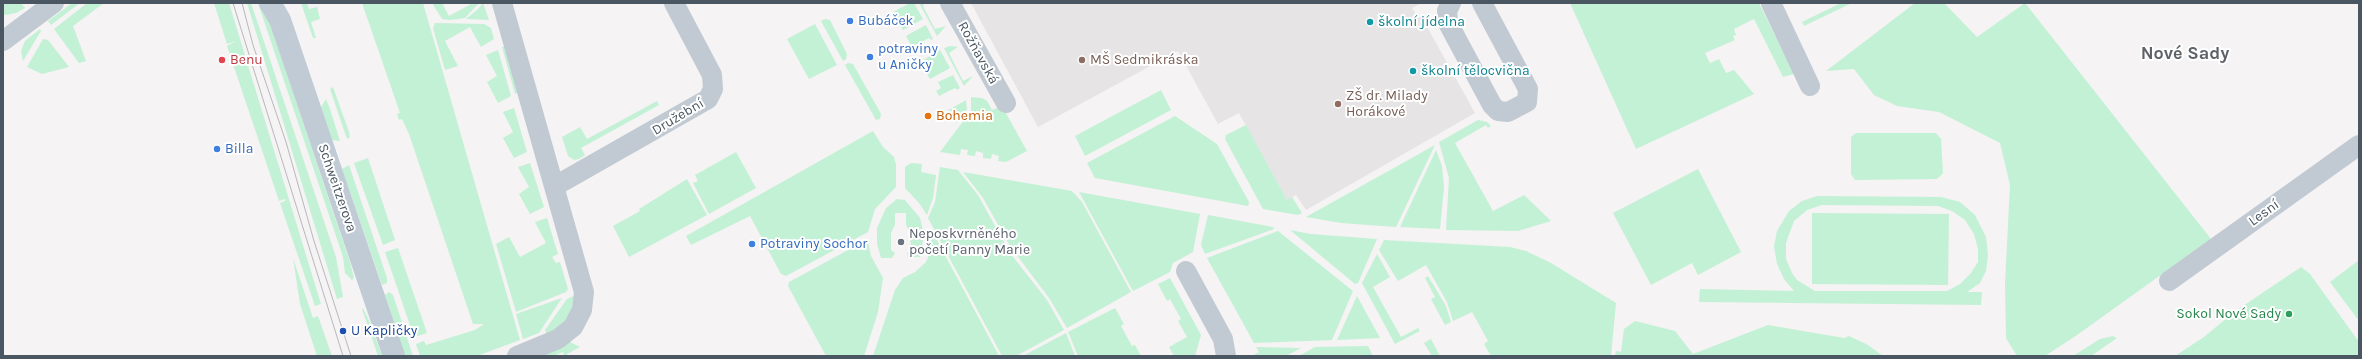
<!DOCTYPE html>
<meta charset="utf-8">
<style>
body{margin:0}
#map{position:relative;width:2362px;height:359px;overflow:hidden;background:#f5f3f3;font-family:Karla,sans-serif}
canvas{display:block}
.frame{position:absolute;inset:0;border:4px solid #4a5661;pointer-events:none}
</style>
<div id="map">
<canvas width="2362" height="359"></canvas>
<div class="frame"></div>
</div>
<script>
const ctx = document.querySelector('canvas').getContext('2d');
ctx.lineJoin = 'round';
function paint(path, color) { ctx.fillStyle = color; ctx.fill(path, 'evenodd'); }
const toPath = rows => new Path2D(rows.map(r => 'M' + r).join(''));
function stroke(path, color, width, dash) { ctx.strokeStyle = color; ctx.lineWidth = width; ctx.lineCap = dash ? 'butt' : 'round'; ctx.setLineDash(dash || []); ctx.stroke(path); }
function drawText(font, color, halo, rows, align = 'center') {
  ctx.font = font + ' Karla,sans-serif'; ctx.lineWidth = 4; ctx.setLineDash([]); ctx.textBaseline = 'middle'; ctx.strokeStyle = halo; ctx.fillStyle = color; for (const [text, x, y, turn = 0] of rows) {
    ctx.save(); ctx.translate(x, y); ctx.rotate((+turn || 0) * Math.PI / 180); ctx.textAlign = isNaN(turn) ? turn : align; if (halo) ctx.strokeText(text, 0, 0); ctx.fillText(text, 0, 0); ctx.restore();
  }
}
paint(toPath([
 [971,3,1422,3,1412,8,1418,18,1421,16,1475,113,1306,210,1296,195,1287,200,1239,113,1218,124,1178,51,1038,127]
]), '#e6e4e5');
paint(toPath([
 [5,3,21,3,25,8,16,13,6,15,3,14,3,5],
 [72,3,80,3,51,25,48,21],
 [87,3,104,3,73,26,86,61,79,63,54,29],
 [214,3,229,3,321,304,315,306,280,203,285,201,285,199,279,201,227,46,236,41,227,44],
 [247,3,251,3,336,257,343,297,337,299],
 [258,3,263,3,350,262,354,278,352,280,345,273,343,257],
 [301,3,307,3,309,9,317,7,320,19,311,22,316,38,313,38],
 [362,3,423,3,520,340,477,356,420,356,416,344,424,341,426,345,475,330,484,324,473,324,409,134,402,119,399,120,397,114,400,113],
 [432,3,442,3,449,16,473,3,479,3,465,18,450,20,442,19],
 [483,3,489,20,466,19,478,9],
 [910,3,914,3,923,19,903,30,893,12],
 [919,3,925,3,923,6,935,29,946,26,937,36],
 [1570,3,1759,3,1794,74,1783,77,1754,19,1734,29,1736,35,1733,36,1735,40,1705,53,1710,63,1719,59,1726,73,1734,70,1754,94,1636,149],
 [1841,3,1852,3,1804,26,1802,22],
 [1915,3,1944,3,1977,37,2025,3,2211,239,2077,335,2045,356,2017,356,2006,338,2005,283,2010,185,2000,143,1939,112,1897,106,1874,95,1854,69,1826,71],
 [825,19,830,20,847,54,846,59,843,61,821,21],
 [435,23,484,24,491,28,494,39,481,47,470,27,445,41,458,66,445,70,433,28],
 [815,24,837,65,809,79,787,39],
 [926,25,933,39,931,40,929,38,912,47,906,36],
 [40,29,41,31,23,61,21,51,25,41],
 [43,39,48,40,69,67,42,74,27,67],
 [506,45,519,91,515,94,502,47],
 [950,46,958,47,949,53,963,81,973,76,964,86,944,48],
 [498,50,511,96,498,103,487,82,497,76,486,55],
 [940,50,950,68,930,79,920,62],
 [848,63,853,64,881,114,880,119,876,120,845,65],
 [953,75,960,88,957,90,955,88,939,96,936,91,941,88,938,82],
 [333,87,349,132,350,137,347,139,330,89],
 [1161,90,1171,110,1085,156,1075,136],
 [971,97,982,98,987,101,992,110,1002,106,1027,151,1006,162,998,161,999,156,992,154,991,159,983,158,983,153,976,151,975,156,967,155,968,150,961,149,960,155,940,152,971,111],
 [326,99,330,109,340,141,332,140,321,107],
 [966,100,967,109,957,123,951,111,947,111],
 [657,101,659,105,581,148,585,155,579,159,574,160,568,156,562,137,580,127,587,139],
 [514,108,527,152,514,158,503,138,513,132,503,112],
 [1175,116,1217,144,1249,202,1248,206,1095,178,1087,163],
 [1478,120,1487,122,1491,126,1488,128,1486,125,1455,143,1493,211,1524,195,1551,221,1518,231,1446,230,1449,178,1439,142],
 [1246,125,1287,200,1292,197,1302,213,1298,215,1263,209,1225,139,1226,135],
 [873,131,883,147,894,157,896,165,896,187,875,209,868,232,786,276,781,274,750,216,691,245,686,236],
 [1856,133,1936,133,1941,139,1943,173,1937,179,1855,180,1851,174,1851,137],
 [1435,145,1396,227,1341,223,1306,217],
 [1436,150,1442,166,1444,187,1440,229,1400,227],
 [736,152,756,188,709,214,693,183,698,181,695,175],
 [368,158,395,240,383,245,354,163],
 [530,163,544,207,530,214,519,194,529,187,518,167],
 [911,163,922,164,921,172,936,175,933,198,927,215,919,203,905,188,905,167],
 [349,165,387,278,387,283,382,285,342,169],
 [940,167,958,170,978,195,1010,253,1047,300,1064,330,1016,356,1002,356,928,218,935,202],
 [1698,169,1741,252,1698,275,1692,263,1651,285,1613,213],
 [963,172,1072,191,1082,202,1131,292,1067,328,1049,298,1010,246,983,198],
 [687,179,707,215,629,257,613,226,640,211,639,209],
 [1079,192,1200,214,1193,252,1173,263,1170,272,1133,291],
 [1817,196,1941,197,1960,202,1975,215,1986,237,1988,255,1986,271,1980,283,1967,292,1982,292,1981,305,1699,302,1700,289,1794,291,1784,279,1777,264,1774,246,1777,231,1789,211,1802,201],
 [1822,205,1938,206,1952,211,1965,220,1974,234,1978,249,1978,262,1971,273,1960,284,1947,291,1815,291,1797,280,1792,273,1786,259,1786,243,1794,221,1807,210],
 [897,199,905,200,920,218,924,235,920,257,908,257,907,253,911,250,910,233,906,225,906,213,895,213,895,225,891,233,891,250,895,253,892,258,881,258,877,244,877,228,886,208],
 [1812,213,1949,214,1948,285,1812,284],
 [1208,215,1273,227,1274,229,1205,254,1201,245],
 [547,218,558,254,552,257,556,263,560,262,568,289,566,292,516,312,496,244,509,237,520,257,546,243,535,222],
 [1290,230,1311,234,1377,239,1358,283,1355,284],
 [932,231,975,311,999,356,873,356,895,290,903,278,915,272,926,262,930,253],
 [1278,231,1353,291,1332,340,1254,343,1207,258],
 [1384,240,1510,247,1526,251,1551,263,1616,303,1611,356,1491,356,1484,344,1488,341,1472,312,1453,321,1447,302,1426,265,1398,281,1379,250],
 [863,242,868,242,871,256,883,278,878,312,864,356,826,356,788,286,789,282],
 [398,248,427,333,414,337,385,252],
 [1377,254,1390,277,1373,287,1401,337,1418,328,1420,331,1395,344,1362,283],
 [293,258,313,318,318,316,332,356,317,356,300,304],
 [2359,260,2359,321,2330,282],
 [2301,267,2310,274,2359,342,2359,356,2175,356,2204,337,2234,312],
 [1428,276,1446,306,1451,322,1445,325,1431,299,1435,297,1425,278],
 [1170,278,1201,335,1195,356,1174,356,1169,347,1187,337,1178,321,1181,319,1170,299,1167,301,1158,284],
 [389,292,393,295,413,356,405,356,385,295],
 [576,295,571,316,547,336,545,330,567,299],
 [1357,296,1380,338,1337,340],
 [562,298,539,333,523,339,516,314],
 [363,308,371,325,382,356,378,356,362,309],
 [1115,308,1124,324,1121,326,1132,346,1135,345,1141,356,1078,356,1068,332],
 [1635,321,1675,331,1693,354,1768,325,1844,338,1849,336,1868,345,1883,356,1615,356,1616,351,1621,352,1624,329],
 [1066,333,1075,356,1023,356],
 [2113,336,2117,338,2091,356,2073,356,2100,339],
 [1431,339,1440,356,1432,356,1424,343],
 [570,342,580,347,567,354,568,356,564,356,563,352,553,356,538,356],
 [1368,346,1373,356,1299,356,1315,347],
 [1256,347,1301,348,1286,356,1252,356,1259,352]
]), '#c3f1d5');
stroke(toPath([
 [502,3,584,292,582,310,573,327,558,339,517,356],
 [950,3,1006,103],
 [1451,3,1447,11,1448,23,1492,105,1498,111,1508,112,1527,102,1528,89,1482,3],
 [1771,3,1810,86],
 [3,41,54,3],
 [555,186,708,99,713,89,712,75,674,3],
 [1186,271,1223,339,1226,356],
 [2169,281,2359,145]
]), '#c1cad2', 20);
stroke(toPath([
 [270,3,280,20,394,356]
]), '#c1cbd6', 22);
stroke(toPath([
 [233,3,343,356],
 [242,3,253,45,286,142,314,241,351,356]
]), '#b5b8bd', 1);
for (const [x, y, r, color] of [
 [850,21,4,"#3f7fe0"],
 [1370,22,4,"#0f9aa8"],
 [870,57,4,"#3f7fe0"],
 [222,60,4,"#e0444e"],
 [1082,60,4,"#8d6e63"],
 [1413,71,4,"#0f9aa8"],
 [1338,104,4,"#8d6e63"],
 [928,116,4,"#e8710a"],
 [217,149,4,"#3f7fe0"],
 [901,242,4,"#6b7280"],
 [752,244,4,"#3f7fe0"],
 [2289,314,4,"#2e9e5b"],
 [343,331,4,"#1a4fb4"]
]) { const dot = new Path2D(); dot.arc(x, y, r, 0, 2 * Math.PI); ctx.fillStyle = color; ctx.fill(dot); stroke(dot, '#fff', 1.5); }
drawText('14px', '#366cbe', '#fff', [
 ["Bubáček",858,21],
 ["potraviny",878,49],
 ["u Aničky",878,65],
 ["Billa",225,149],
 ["Potraviny Sochor",760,244]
], 'left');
drawText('14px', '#0d838f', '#fff', [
 ["školní jídelna",1378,22],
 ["školní tělocvična",1421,71]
], 'left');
drawText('14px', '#4a5661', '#fff', [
 ["Rožňavská",978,53,61],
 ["Družební",678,117,-31],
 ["Schweitzerova",337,188,71],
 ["Lesní",2264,213,-36]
]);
drawText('14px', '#be3a42', '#fff', [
 ["Benu",230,60]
], 'left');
drawText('14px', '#785e54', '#fff', [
 ["MŠ Sedmikráska",1090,60],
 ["ZŠ dr. Milady",1346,96],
 ["Horákové",1346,112]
], 'left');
drawText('14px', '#c56008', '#fff', [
 ["Bohemia",936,116]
], 'left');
drawText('14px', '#5b616d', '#fff', [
 ["Neposkvrněného",909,234],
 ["početí Panny Marie",909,250]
], 'left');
drawText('14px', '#27864d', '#fff', [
 ["Sokol Nové Sady",2281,314]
], 'right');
drawText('14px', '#164399', '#fff', [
 ["U Kapličky",351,331]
], 'left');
drawText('bold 18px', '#5f6368', '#fff', [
 ["Nové Sady",2185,54]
]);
</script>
